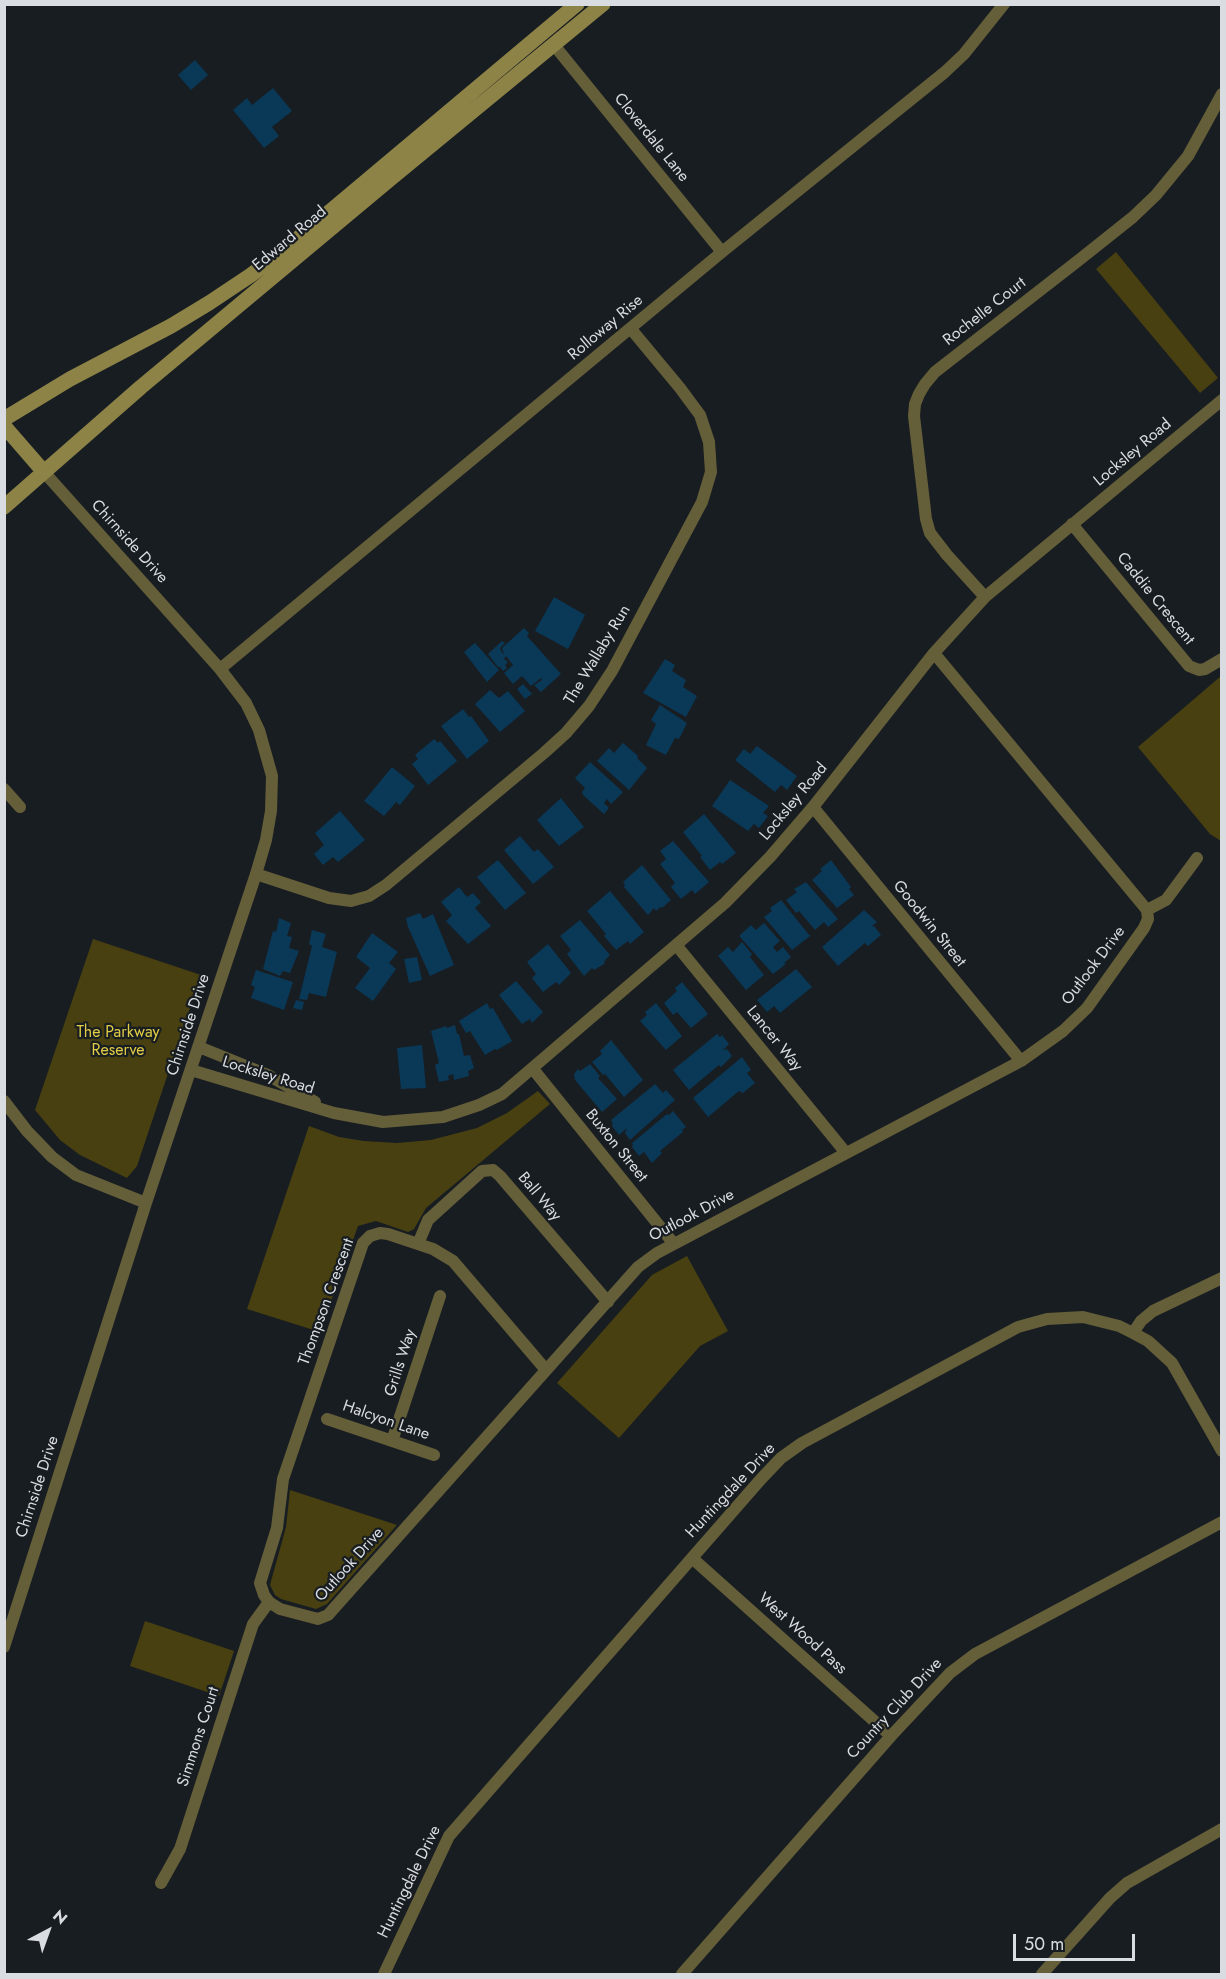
<!DOCTYPE html>
<style>
body{margin:0}
#map{position:relative;width:1226px;height:1979px;overflow:hidden;background:#181d22;font-family:Jost,sans-serif}
canvas{display:block}
.frame{position:absolute;inset:0;border:6px solid #d9dde1;pointer-events:none}
.north{position:absolute;left:18px;top:1901px;width:60px;height:60px;-webkit-text-stroke:4px #181d22;paint-order:stroke;rotate:41deg;font-size:16px;font-weight:700;line-height:24px;text-align:center;color:#d9dde1}
.north::after{content:'';display:block;margin:auto;width:21px;height:27px;background:#d9dde1;clip-path:polygon(50% 0,100% 100%,50% 72%,0 100%)}
.scale{position:absolute;left:1013px;top:1934px;width:122px;height:27px;box-sizing:border-box;border:3px solid #d9dde1;border-top:0;padding-left:8px;font-size:18px;line-height:21px;white-space:nowrap;color:#d9dde1;-webkit-text-stroke:4px #181d22;paint-order:stroke}
</style>
<div id="map">
<canvas width="1226" height="1979"></canvas>
<div class="frame"></div>
<div class="north">N</div>
<div class="scale">50 m</div>
</div>
<script>
const ctx = document.querySelector('canvas').getContext('2d');
ctx.lineJoin = 'round';
function paint(path, color) { ctx.fillStyle = color; ctx.fill(path, 'evenodd'); }
const toPath = rows => new Path2D(rows.map(r => 'M' + r).join(''));
function stroke(path, color, width, dash) { ctx.strokeStyle = color; ctx.lineWidth = width; ctx.lineCap = dash ? 'butt' : 'round'; ctx.setLineDash(dash || []); ctx.stroke(path); }
function drawText(font, color, halo, rows, align = 'center') {
  ctx.font = font + ' Jost,sans-serif'; ctx.lineWidth = 4.5; ctx.setLineDash([]); ctx.textBaseline = 'middle'; ctx.strokeStyle = halo; ctx.fillStyle = color; for (const [text, x, y, turn = 0] of rows) {
    ctx.save(); ctx.translate(x, y); ctx.rotate((+turn || 0) * Math.PI / 180); ctx.textAlign = isNaN(turn) ? turn : align; if (halo) ctx.strokeText(text, 0, 0); ctx.fillText(text, 0, 0); ctx.restore();
  }
}
paint(toPath([
 [1116,252,1218,378,1200,393,1096,269],
 [1221,676,1221,841,1210,834,1138,747],
 [93,939,201,975,137,1166,127,1178,80,1155,60,1140,35,1110],
 [538,1091,550,1104,426,1208,414,1229,408,1232,376,1221,358,1226,320,1332,247,1309,309,1126,339,1137,364,1141,397,1143,431,1140,477,1128,507,1113],
 [687,1256,728,1331,700,1346,619,1438,557,1383,652,1275],
 [290,1490,397,1525,327,1604,316,1609,281,1599,275,1595,270,1585,286,1527],
 [145,1621,234,1651,219,1696,130,1666]
]), '#484010');
paint(toPath([
 [195,60,208,75,191,90,178,75],
 [273,88,292,111,272,127,279,136,264,148,233,110,247,98,252,105],
 [554,597,585,615,568,649,535,631],
 [524,628,529,633,527,636,561,674,541,692,534,685,542,680,541,678,531,686,522,676,513,684,504,673,513,665,506,656,504,659,508,662,505,665,507,668,503,671,500,667,498,667,488,654,502,641,505,643,500,648,501,651,504,655,502,648],
 [475,643,499,670,487,682,464,652],
 [665,659,675,665,672,671,686,680,683,687,697,696,686,717,643,693],
 [523,684,532,694,525,699,517,689],
 [490,690,499,698,508,691,525,711,500,732,475,704],
 [660,705,687,723,679,739,675,738,666,755,646,745,656,724,651,720],
 [463,709,469,717,471,716,489,741,467,759,441,726],
 [434,739,438,743,440,741,457,761,428,785,412,764,418,759,415,755],
 [623,743,638,756,637,758,647,768,629,790,597,761,609,748,614,753],
 [757,746,797,776,787,790,781,785,775,792,735,760,744,749,750,754],
 [590,762,623,792,611,804,607,799,604,803,609,808,604,814,583,795,582,792,585,788,575,778],
 [392,767,415,786,400,805,397,803,397,801,384,816,364,801],
 [730,780,769,806,763,813,768,816,759,828,754,824,748,831,712,806],
 [561,798,584,827,559,846,537,820],
 [340,811,365,840,338,862,333,857,323,865,314,854,324,845,315,833],
 [704,814,736,853,722,864,720,862,710,870,700,857,702,856,683,832],
 [520,836,534,852,538,849,554,867,533,884,504,850],
 [673,841,709,882,695,894,692,890,681,899,671,887,675,883,660,864,666,859,660,851],
 [498,860,526,893,505,910,477,877],
 [831,860,851,887,849,889,854,895,837,908,812,880,822,871,820,869],
 [642,865,671,900,662,908,660,907,656,911,654,908,648,915,624,887,625,885,623,882],
 [806,882,838,919,828,927,824,922,815,930,799,911,796,913,786,900,797,892,794,889],
 [459,887,467,897,473,893,481,902,475,908,491,926,468,944,446,921,452,915,441,902],
 [610,891,644,932,630,944,628,941,616,950,604,936,606,934,587,911],
 [781,900,810,936,792,950,764,917,772,911,770,908],
 [864,910,877,922,871,927,874,926,881,935,868,946,865,943,838,966,822,947],
 [420,913,423,919,433,914,454,965,430,976,408,927,406,918],
 [279,918,291,923,287,936,292,937,289,948,299,951,290,973,283,971,280,976,263,969,273,931,276,932],
 [580,920,610,955,605,960,604,964,594,970,592,968,584,976,567,954,571,950,560,936],
 [764,923,780,941,773,947,777,952,783,947,791,957,784,963,786,964,773,974,740,937,740,935,751,925,756,930],
 [312,930,326,934,322,947,337,952,326,997,309,993,307,1000,299,999,312,946,309,944],
 [372,933,398,952,389,963,396,969,373,1001,355,988,370,968,356,957],
 [742,942,752,954,750,957,764,975,746,990,718,956,728,947,733,952],
 [548,944,571,973,559,985,556,982,543,992,532,978,536,974,527,962],
 [417,957,422,980,409,983,404,959],
 [796,969,812,987,780,1013,774,1006,767,1012,757,1000],
 [256,970,293,982,284,1010,251,998,255,987,251,985],
 [516,981,543,1012,532,1023,530,1019,522,1024,499,995],
 [682,982,708,1014,691,1028,677,1012,673,1015,664,1003,677,991,675,988],
 [296,1000,304,1002,302,1010,293,1008],
 [487,1003,490,1009,493,1008,512,1041,497,1050,495,1049,485,1055,470,1031,466,1033,459,1021],
 [656,1003,682,1036,666,1050,640,1021,647,1015,645,1012],
 [455,1025,457,1034,459,1034,464,1056,470,1055,474,1068,468,1071,469,1076,454,1080,453,1074,448,1076,449,1080,439,1082,435,1065,439,1063,431,1031,446,1026,447,1028],
 [717,1034,720,1037,722,1035,729,1044,723,1050,727,1049,732,1056,721,1067,719,1065,689,1090,673,1070],
 [611,1040,643,1080,624,1097,605,1074,603,1075,592,1062,602,1054,600,1051],
 [422,1045,426,1088,401,1089,397,1048],
 [742,1057,751,1070,747,1073,755,1083,743,1093,739,1091,708,1117,693,1098],
 [590,1064,600,1076,598,1078,617,1099,602,1112,575,1080,574,1074,578,1069,580,1071],
 [655,1084,663,1093,666,1090,675,1100,630,1140,625,1133,627,1128,619,1135,612,1126,613,1124,611,1120],
 [673,1111,686,1127,682,1130,683,1132,660,1151,662,1153,652,1163,644,1152,639,1156,632,1147,633,1145,632,1143,667,1114,669,1115]
]), '#0a3857');
stroke(toPath([
 [554,45,722,252],
 [1072,524,1189,666,1199,670,1205,669,1222,659],
 [985,597,947,555,930,533,926,519,914,416,915,404,919,394,925,384,935,372,1079,260,1133,217,1156,195,1188,156,1222,94],
 [934,653,1147,910],
 [220,669,722,252,945,72,964,54,1004,4],
 [4,789,20,807],
 [813,807,1021,1061],
 [256,874,329,898,351,901,369,896,386,885,544,753,566,733,589,706,612,671,702,502,711,472,709,442,700,415,680,388,631,329],
 [677,946,846,1153],
 [199,1047,268,1075,315,1102],
 [533,1069,674,1244],
 [191,1070,334,1113,383,1122,443,1117,479,1105,502,1094,725,903,770,857,813,807,934,653,985,597,1222,400],
 [4,1101,27,1131,52,1157,76,1175,146,1203],
 [418,1244,428,1220,482,1171,493,1170,500,1176,608,1302],
 [1133,1333,1141,1321,1153,1311,1222,1278],
 [546,1370,453,1261,433,1249,388,1234,380,1233,370,1236,363,1243,283,1479,277,1528,260,1583,264,1595,269,1602,280,1609,318,1619,328,1615,638,1267,657,1253,1021,1061,1063,1031,1087,1008,1144,928,1148,919,1147,910,1166,900,1197,858],
 [327,1419,434,1455],
 [392,1441,440,1296],
 [692,1558,891,1736],
 [4,1647,146,1203,256,874,266,840,271,811,272,776,259,730,246,703,220,669,44,472],
 [161,1883,180,1849,253,1624,269,1602],
 [384,1974,449,1836,761,1479,781,1458,802,1443,1018,1327,1047,1319,1083,1317,1119,1326,1133,1333,1148,1341,1172,1363,1222,1451],
 [682,1974,891,1736,950,1673,975,1654,1222,1522],
 [1042,1974,1110,1898,1127,1883,1222,1829]
]), '#645e39', 12);
stroke(toPath([
 [4,419,70,379,171,326,209,303,251,275,290,245,577,4],
 [4,426,44,472],
 [4,507,141,387,389,180,603,4]
]), '#8d8346', 15);
drawText('16px', '#d9dde1', '#181d22', [
 ["Cloverdale Lane",651,138,51],
 ["Edward Road",290,239,-40],
 ["Rochelle Court",985,312,-38],
 ["Rolloway Rise",606,328,-40],
 ["Locksley Road",1133,453,-40],
 ["Chirnside Drive",129,542,48],
 ["Caddie Crescent",1155,599,51],
 ["The Wallaby Run",598,655,-59],
 ["Locksley Road",794,802,-50],
 ["Goodwin Street",929,924,51],
 ["Outlook Drive",1094,966,-53],
 ["Chirnside Drive",189,1025,-72],
 ["Lancer Way",774,1039,51],
 ["Locksley Road",268,1076,17],
 ["Buxton Street",616,1146,51],
 ["Ball Way",539,1197,50],
 ["Outlook Drive",692,1216,-28],
 ["Thompson Crescent",327,1302,-70],
 ["Grills Way",401,1363,-72],
 ["Halcyon Lane",386,1421,19],
 ["Chirnside Drive",38,1487,-72],
 ["Huntingdale Drive",731,1491,-47],
 ["Outlook Drive",350,1565,-48],
 ["West Wood Pass",802,1634,42],
 ["Country Club Drive",895,1709,-47],
 ["Simmons Court",199,1737,-72],
 ["Huntingdale Drive",410,1882,-64]
]);
drawText('16px', '#e1cc45', '#181d22', [
 ["The Parkway",118,1033],
 ["Reserve",118,1051]
]);
</script>
